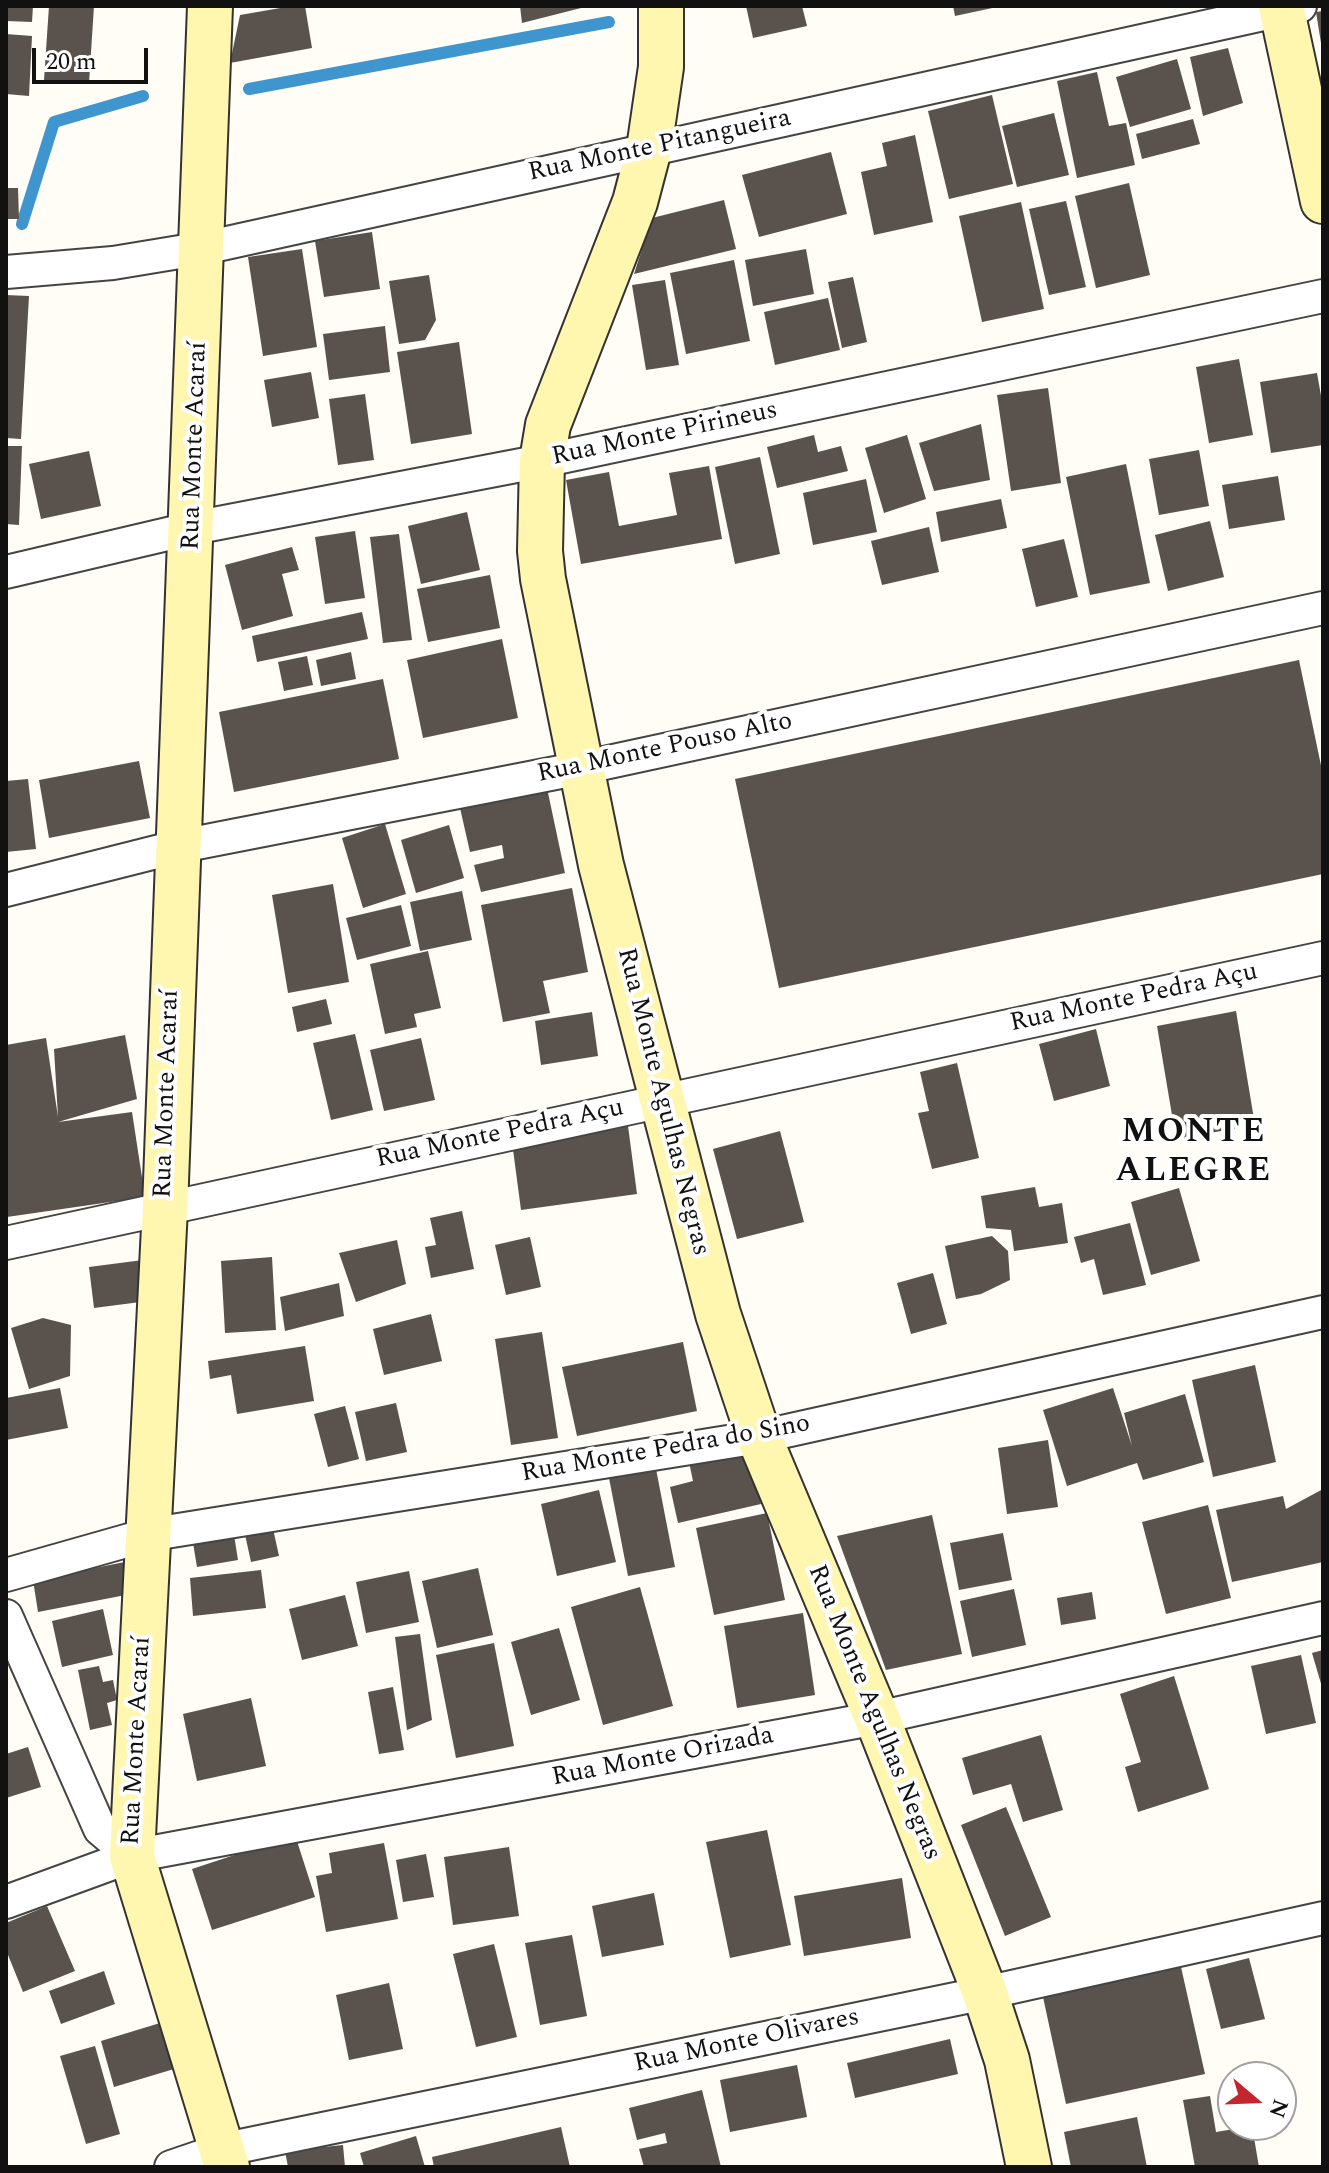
<!DOCTYPE html>
<meta charset="utf-8">
<style>
body{margin:0}
#map{position:relative;width:1329px;height:2173px;overflow:hidden;background:#fffdf5;font-family:Spectral,serif}
canvas{display:block}
.frame{position:absolute;inset:0;border:8px solid #111;pointer-events:none}
.north{position:absolute;left:1217px;top:2061px;width:80px;height:80px;box-sizing:border-box;background:#fff;border:2px solid #a0a0a0;border-radius:50%;rotate:109deg;font-size:22px;font-weight:700;line-height:32px;text-align:center;color:#111}
.north::after{content:'';display:block;margin:auto;width:28px;height:36px;background:#c4262e;clip-path:polygon(50% 0,100% 100%,50% 72%,0 100%)}
.scale{position:absolute;left:32px;top:48px;width:116px;height:36px;box-sizing:border-box;border:4px solid #111;border-top:0;padding-left:10px;font-size:24px;line-height:28px;white-space:nowrap;color:#111;-webkit-text-stroke:6px #fff;paint-order:stroke}
</style>
<div id="map">
<canvas width="1329" height="2173"></canvas>
<div class="frame"></div>
<div class="north">N</div>
<div class="scale">20 m</div>
</div>
<script>
const ctx = document.querySelector('canvas').getContext('2d');
ctx.lineJoin = 'round';
const toPath = rows => new Path2D(rows.map(r => 'M' + r).join(''));
function stroke(path, color, width, dash) { ctx.strokeStyle = color; ctx.lineWidth = width; ctx.lineCap = dash ? 'butt' : 'round'; ctx.setLineDash(dash || []); ctx.stroke(path); }
function paint(path, color) { ctx.fillStyle = color; ctx.fill(path, 'evenodd'); }
function drawText(font, color, halo, rows, align = 'center') {
  ctx.font = font + ' Spectral,serif'; ctx.lineWidth = 8; ctx.setLineDash([]); ctx.textBaseline = 'middle'; ctx.strokeStyle = halo; ctx.fillStyle = color; for (const [text, x, y, turn = 0] of rows) {
    ctx.save(); ctx.translate(x, y); ctx.rotate((+turn || 0) * Math.PI / 180); ctx.textAlign = isNaN(turn) ? turn : align; if (halo) ctx.strokeText(text, 0, 0); ctx.fillText(text, 0, 0); ctx.restore();
  }
}
stroke(toPath([
 [249,89,609,22],
 [22,224,54,122,143,96]
]), '#3f96cf', 12);
paint(toPath([
 [6,6,33,6,32,22,6,21],
 [49,6,94,6,89,83,44,80],
 [292,6,305,6,312,48,230,63,240,15],
 [520,6,585,6,585,7,522,23],
 [746,6,802,6,807,26,753,38],
 [953,6,996,6,997,7,955,16],
 [1323,11,1323,42,1321,43,1316,12],
 [6,34,32,36,29,96,6,94],
 [1228,48,1243,103,1203,116,1190,57],
 [1177,59,1191,109,1130,127,1116,77],
 [1097,72,1109,126,1126,123,1135,165,1077,178,1057,81],
 [992,95,1013,184,949,199,928,111],
 [1054,113,1069,175,1017,187,1002,126],
 [1193,119,1200,144,1142,159,1136,134],
 [915,135,933,222,874,235,861,172,887,166,882,143],
 [831,152,847,214,759,237,742,175],
 [1129,183,1150,275,1096,288,1075,196],
 [6,188,18,188,19,219,6,219],
 [724,200,736,249,634,274,652,218],
 [1066,201,1086,287,1049,295,1029,209],
 [1021,202,1044,309,982,322,959,216],
 [372,232,380,289,324,297,315,241],
 [302,249,317,347,263,356,248,257],
 [806,249,814,294,753,306,745,260],
 [734,260,750,341,686,354,670,273],
 [429,275,436,320,425,340,399,344,389,281],
 [853,277,867,342,842,348,828,282],
 [665,280,679,365,646,370,632,285],
 [6,295,29,296,21,439,6,438],
 [828,298,840,350,775,365,764,312],
 [385,326,390,372,329,380,323,334],
 [459,342,472,434,411,444,397,352],
 [1239,359,1253,435,1209,443,1196,367],
 [311,372,319,418,272,427,264,380],
 [1317,373,1323,407,1323,445,1271,453,1260,382],
 [1048,388,1061,483,1011,491,997,395],
 [365,394,374,460,338,465,329,399],
 [981,424,990,480,934,491,919,443],
 [814,435,818,452,841,446,848,471,777,488,767,447],
 [907,435,926,499,884,513,865,448],
 [6,446,22,446,19,525,6,524],
 [1199,450,1209,506,1159,515,1149,459],
 [89,451,101,506,41,519,29,464],
 [760,457,780,554,735,564,715,467],
 [1126,464,1150,583,1090,595,1066,477],
 [709,466,722,539,581,564,566,480,609,472,619,526,677,515,669,473],
 [1278,476,1285,520,1229,529,1222,485],
 [866,479,877,532,813,545,803,493],
 [1001,499,1007,528,941,542,936,512],
 [467,512,480,570,421,584,408,526],
 [1210,521,1224,577,1168,591,1155,535],
 [929,527,939,572,882,585,871,541],
 [355,531,365,598,325,604,315,537],
 [399,534,412,640,383,643,370,537],
 [1064,539,1078,597,1036,607,1022,549],
 [292,547,299,570,282,574,293,616,242,630,225,565],
 [490,575,500,628,428,642,417,589],
 [362,612,368,639,257,662,252,636],
 [502,639,518,718,423,738,407,660],
 [351,652,356,679,321,686,316,660],
 [307,656,313,685,284,691,278,662],
 [1299,660,1323,775,1323,874,779,988,735,779],
 [383,679,399,759,234,792,219,712],
 [139,761,150,818,49,838,39,780],
 [28,779,36,849,6,852,6,781],
 [547,788,565,873,481,892,474,865,504,858,502,845,470,852,460,808],
 [385,824,406,894,363,908,342,838],
 [449,825,464,878,416,893,401,840],
 [333,884,349,982,288,993,272,895],
 [572,888,588,972,543,981,550,1013,503,1022,481,905],
 [462,891,472,940,420,951,410,902],
 [401,905,411,946,357,960,346,918],
 [428,951,441,1008,414,1014,417,1027,385,1034,370,964],
 [326,999,332,1024,297,1032,292,1007],
 [1236,1011,1255,1125,1176,1139,1157,1026],
 [592,1012,598,1056,541,1065,535,1021],
 [1096,1029,1110,1086,1054,1101,1039,1044],
 [355,1034,373,1110,331,1120,313,1043],
 [125,1035,137,1099,58,1122,132,1112,145,1197,7,1217,6,1045,46,1038,58,1117,54,1049],
 [421,1038,435,1100,384,1111,370,1050],
 [957,1063,979,1158,932,1169,918,1113,929,1111,920,1072],
 [628,1126,637,1194,521,1210,512,1142],
 [780,1131,804,1222,737,1239,713,1149],
 [1035,1187,1039,1207,1062,1203,1068,1243,1014,1251,1011,1230,986,1228,981,1196],
 [1179,1188,1200,1261,1151,1275,1131,1202],
 [462,1211,474,1269,431,1278,425,1247,436,1245,430,1218],
 [1130,1223,1146,1285,1103,1295,1094,1259,1081,1263,1074,1237],
 [992,1236,1008,1251,1010,1280,981,1294,956,1299,945,1246],
 [530,1237,541,1287,506,1295,495,1245],
 [397,1240,406,1284,356,1302,339,1253],
 [272,1257,276,1330,225,1333,221,1261],
 [143,1260,148,1301,94,1308,89,1267],
 [933,1273,947,1324,911,1334,897,1283],
 [339,1283,344,1316,285,1331,280,1297],
 [431,1314,442,1361,384,1375,373,1329],
 [43,1318,71,1325,70,1376,29,1389,11,1328],
 [542,1332,558,1438,511,1445,495,1339],
 [683,1342,697,1411,577,1436,562,1367],
 [305,1346,314,1401,237,1414,231,1375,210,1379,208,1361],
 [1255,1365,1276,1462,1213,1477,1192,1380],
 [60,1388,68,1428,6,1440,6,1398],
 [1113,1388,1132,1446,1124,1413,1185,1394,1204,1462,1143,1480,1137,1463,1067,1486,1043,1410],
 [396,1403,407,1452,366,1461,355,1412],
 [345,1406,359,1459,328,1467,314,1414],
 [1048,1440,1058,1507,1007,1514,998,1448],
 [749,1448,761,1504,678,1523,670,1487,693,1481,689,1462],
 [656,1469,675,1567,628,1576,609,1478],
 [1323,1489,1323,1562,1232,1582,1216,1510,1283,1496,1286,1509],
 [599,1490,616,1562,557,1576,541,1504],
 [1208,1505,1231,1598,1166,1614,1142,1522],
 [767,1513,785,1600,714,1615,696,1528],
 [932,1515,962,1654,886,1670,837,1536],
 [272,1524,279,1556,251,1562,244,1530],
 [1003,1533,1012,1580,959,1590,950,1543],
 [234,1535,238,1560,197,1567,193,1543],
 [130,1561,136,1593,38,1612,33,1580],
 [478,1568,493,1635,437,1648,422,1581],
 [261,1570,266,1608,193,1616,190,1578],
 [409,1571,419,1622,366,1633,356,1582],
 [640,1587,673,1706,603,1725,571,1607],
 [1014,1589,1026,1645,972,1657,960,1601],
 [1092,1592,1096,1619,1061,1625,1057,1598],
 [345,1595,358,1646,302,1660,289,1609],
 [103,1609,113,1655,62,1667,52,1621],
 [803,1613,815,1695,737,1708,724,1626],
 [559,1628,580,1700,531,1715,511,1642],
 [420,1634,432,1720,407,1730,395,1637],
 [494,1643,514,1746,456,1758,436,1655],
 [1323,1650,1323,1687,1322,1687,1312,1653],
 [1301,1655,1316,1723,1266,1734,1251,1666],
 [99,1666,103,1682,113,1680,117,1700,107,1703,112,1725,90,1730,78,1670],
 [1174,1676,1209,1789,1138,1812,1125,1767,1141,1762,1120,1694],
 [393,1687,404,1750,379,1754,368,1692],
 [251,1698,266,1766,197,1781,183,1714],
 [1041,1735,1063,1810,1023,1822,1011,1784,973,1795,962,1758],
 [28,1747,41,1787,6,1798,6,1754],
 [1006,1807,1051,1917,1005,1936,961,1825],
 [767,1830,791,1945,730,1958,706,1842],
 [295,1835,315,1897,212,1930,192,1869],
 [384,1843,398,1919,326,1932,316,1876,332,1873,329,1853],
 [509,1847,519,1916,453,1925,444,1857],
 [426,1854,434,1897,403,1902,396,1860],
 [902,1878,911,1938,804,1956,794,1896],
 [654,1893,664,1945,602,1957,592,1906],
 [47,1906,75,1971,23,1992,6,1950,6,1923],
 [572,1935,587,2016,540,2025,525,1943],
 [494,1944,517,2037,476,2047,453,1954],
 [1249,1958,1265,2019,1221,2029,1206,1969],
 [1181,1967,1205,2074,1066,2104,1043,1997],
 [104,1971,115,2004,61,2024,49,1991],
 [389,1983,403,2049,349,2060,336,1995],
 [160,2023,174,2069,114,2087,101,2041],
 [950,2039,958,2074,855,2098,847,2063],
 [95,2046,120,2134,86,2144,60,2056],
 [797,2065,807,2117,730,2132,720,2080],
 [702,2090,721,2167,644,2167,639,2149,667,2143,665,2133,637,2140,629,2108],
 [1210,2096,1216,2132,1252,2126,1259,2167,1195,2167,1183,2100],
 [1137,2117,1147,2167,1071,2167,1064,2132],
 [561,2127,570,2167,434,2167,432,2157],
 [416,2136,425,2167,364,2167,360,2153],
 [343,2145,345,2167,288,2167,285,2151]
]), '#5a524d');
const street = toPath([
 [6,272,113,263,204,248,1300,6],
 [6,572,193,528,542,461,1323,296],
 [6,890,176,847,581,768,1323,608],
 [6,1243,1323,958],
 [6,1575,147,1535,759,1437,1323,1312],
 [6,1616,100,1829,132,1856],
 [6,1902,132,1856,877,1718,1323,1618],
 [171,2167,221,2150,985,1993,1323,1918]
]);
const secondary = toPath([
 [210,6,165,1208,132,1856,227,2167],
 [661,6,661,67,649,149,635,202,548,425,542,461,540,551,543,579,601,865,718,1314,759,1437,877,1718,985,1993,1007,2060,1029,2167],
 [1281,6,1323,201]
]);
stroke(street, '#444', 36);
stroke(secondary, '#333', 48);
stroke(street, '#fff', 32);
stroke(secondary, '#fff6b0', 44);
drawText('26px', '#111', '#fff', [
 ["Rua Monte Pitangueira",660,147,-12],
 ["Rua Monte Pirineus",665,435,-12],
 ["Rua Monte Acaraí",196,446,-88],
 ["Rua Monte Pouso Alto",665,749,-12],
 ["Rua Monte Pedra Açu",1134,999,-12],
 ["Rua Monte Acaraí",168,1094,-88],
 ["Rua Monte Agulhas Negras",662,1102,76],
 ["Rua Monte Pedra Açu",500,1135,-12],
 ["Rua Monte Pedra do Sino",666,1450,-10],
 ["Rua Monte Agulhas Negras",873,1713,68],
 ["Rua Monte Acaraí",138,1741,-87],
 ["Rua Monte Orizada",663,1758,-11],
 ["Rua Monte Olivares",747,2042,-12]
]);
ctx.letterSpacing = '2px';
drawText('bold 34px', '#111', '#fff', [
 ["MONTE",1194,1134],
 ["ALEGRE",1194,1173]
]);
ctx.letterSpacing = '0px';
</script>
